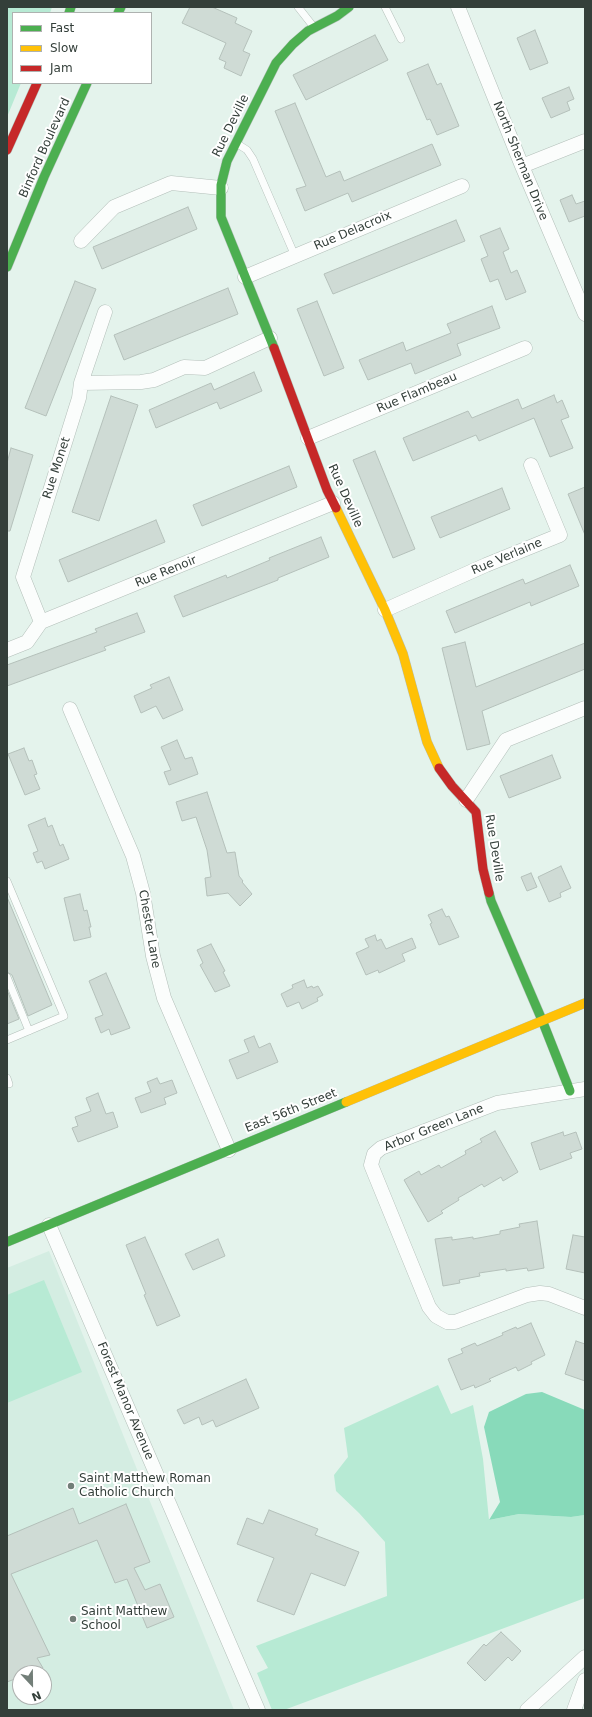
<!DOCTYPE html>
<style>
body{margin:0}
#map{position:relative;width:592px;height:1717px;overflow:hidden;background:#e4f3ec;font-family:"DejaVu Sans",sans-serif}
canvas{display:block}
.frame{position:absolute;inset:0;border:8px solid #343f3a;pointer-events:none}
.legend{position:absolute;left:12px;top:12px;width:140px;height:72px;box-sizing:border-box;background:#fff;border:1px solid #aeb2b0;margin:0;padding:5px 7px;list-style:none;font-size:12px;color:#343f3a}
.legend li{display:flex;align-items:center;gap:8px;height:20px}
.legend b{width:20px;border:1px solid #aeb2b0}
.north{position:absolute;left:12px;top:1665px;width:40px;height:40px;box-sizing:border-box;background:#fff;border:1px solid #aeb2b0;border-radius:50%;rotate:158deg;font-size:11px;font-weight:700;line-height:16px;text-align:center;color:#343f3a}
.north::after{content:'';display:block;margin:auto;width:14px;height:18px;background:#727e78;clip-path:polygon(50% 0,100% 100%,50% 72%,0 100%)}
</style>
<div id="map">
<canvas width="592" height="1717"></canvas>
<div class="frame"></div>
<ul class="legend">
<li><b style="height:5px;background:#4caf50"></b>Fast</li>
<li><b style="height:5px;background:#ffc107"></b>Slow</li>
<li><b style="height:5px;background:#c62828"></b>Jam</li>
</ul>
<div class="north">N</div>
</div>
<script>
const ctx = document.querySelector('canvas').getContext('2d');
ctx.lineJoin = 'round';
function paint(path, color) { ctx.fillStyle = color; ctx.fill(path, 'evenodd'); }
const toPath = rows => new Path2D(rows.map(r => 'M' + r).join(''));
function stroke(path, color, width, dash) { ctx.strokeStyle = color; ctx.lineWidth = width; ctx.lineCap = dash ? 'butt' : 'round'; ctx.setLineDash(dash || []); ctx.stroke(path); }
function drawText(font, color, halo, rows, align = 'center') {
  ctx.font = font + ' "DejaVu Sans",sans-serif'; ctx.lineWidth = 4; ctx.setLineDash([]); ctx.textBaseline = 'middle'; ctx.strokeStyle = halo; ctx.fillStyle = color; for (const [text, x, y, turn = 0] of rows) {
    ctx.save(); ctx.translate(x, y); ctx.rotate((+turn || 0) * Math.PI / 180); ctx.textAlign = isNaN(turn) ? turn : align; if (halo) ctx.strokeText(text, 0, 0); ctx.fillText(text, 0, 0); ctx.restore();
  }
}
paint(toPath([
 [49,1251,234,1710,7,1710,7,1268],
 [20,1673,44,1673,44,1697,20,1697]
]), '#d4ede2');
paint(toPath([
 [7,7,52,7,50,13,13,13,13,83,21,83,7,117],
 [44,1280,82,1372,7,1403,7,1295],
 [438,1385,451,1414,473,1405,483,1459,489,1520,519,1514,571,1517,585,1515,585,1598,284,1710,272,1710,257,1673,268,1668,256,1646,387,1596,385,1542,359,1513,336,1491,334,1475,348,1457,344,1428]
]), '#b7ead4');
paint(toPath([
 [542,1392,585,1410,585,1515,571,1517,519,1514,489,1520,500,1502,484,1427,489,1412,526,1394]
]), '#88daba');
const building = toPath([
 [190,7,212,7,237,18,235,23,252,31,243,51,250,54,241,76,224,68,226,62,219,59,226,43,182,23,190,7],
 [535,30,548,63,530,70,517,38,535,30],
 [375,35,388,60,306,100,293,75,375,35],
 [428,64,437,85,441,83,459,126,437,135,430,119,427,120,407,73,428,64],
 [569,87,574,99,567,102,570,110,551,118,542,98,569,87],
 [295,103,326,177,340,171,344,181,432,144,441,165,352,202,348,193,305,211,296,189,306,186,275,111,295,103],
 [572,195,576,204,585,201,585,216,569,222,560,200,572,195],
 [188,207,197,229,102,269,93,247,188,207],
 [456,220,465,241,333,294,324,274,456,220],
 [500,228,509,249,503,252,511,273,517,270,526,292,506,300,498,279,490,282,481,259,488,256,480,236,500,228],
 [75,281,96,289,46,416,25,408,75,281],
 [228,288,238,314,124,360,114,335,228,288],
 [317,301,344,368,324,376,297,309,317,301],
 [492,306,500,328,457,344,461,355,415,374,411,363,368,380,359,360,403,342,406,351,451,333,447,324,492,306],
 [254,372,262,391,220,409,217,402,156,428,149,410,211,383,214,390,254,372],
 [554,395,557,403,562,400,569,417,561,420,573,448,550,457,534,418,479,441,476,435,413,461,403,438,468,411,472,418,518,399,522,409,554,395],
 [111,396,138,405,99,521,72,512,111,396],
 [11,448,33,455,10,531,7,531,7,463,11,448],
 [375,451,415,549,393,558,353,460,375,451],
 [289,466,297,487,202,526,193,505,289,466],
 [585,487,585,535,568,494,585,487],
 [502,488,510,509,440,538,431,517,502,488],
 [156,520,165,542,68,582,59,560,156,520],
 [321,537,329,557,278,578,278,580,183,617,174,596,226,575,227,578,270,560,269,558,321,537],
 [570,565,579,586,531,606,530,602,455,633,446,611,523,579,525,584,570,565],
 [137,613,145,632,104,647,106,650,7,686,7,665,97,632,95,629,137,613],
 [465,642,476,687,585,643,585,669,482,711,490,744,467,750,442,648,465,642],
 [169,677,183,710,163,719,156,706,141,713,134,696,152,688,150,685,169,677],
 [177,740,185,759,192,757,198,774,169,785,164,772,171,770,161,747,177,740],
 [24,748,29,761,32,760,37,774,34,775,40,789,25,795,8,754,24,748],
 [552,755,561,778,509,798,500,776,552,755],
 [207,792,227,853,235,852,239,876,243,881,242,882,252,894,240,906,228,893,207,896,205,878,211,877,207,850,196,817,182,821,176,802,207,792],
 [45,818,48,827,52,825,60,846,63,844,69,859,45,869,42,861,37,863,33,853,38,851,28,825,45,818],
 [561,866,571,888,560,893,561,897,549,902,538,877,561,866],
 [531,873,537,887,527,891,521,877,531,873],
 [80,894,84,911,87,910,91,927,89,927,91,937,74,941,64,898,80,894],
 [7,897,52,1005,28,1016,12,975,7,972,7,897],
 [442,909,446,917,449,916,459,937,439,945,430,924,432,923,428,915,442,909],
 [375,935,377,941,381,939,386,949,412,938,416,948,402,954,405,961,379,973,378,970,366,975,356,953,369,947,365,939,375,935],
 [211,944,225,971,223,972,230,986,215,992,200,965,203,963,197,950,211,944],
 [106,973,130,1028,111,1035,109,1029,101,1033,95,1018,103,1015,89,981,106,973],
 [304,980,307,988,312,986,313,988,318,986,323,995,317,998,318,1001,302,1009,299,1002,287,1007,281,994,293,988,292,985,304,980],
 [7,990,19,1019,7,1024,7,990],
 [254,1036,259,1048,270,1043,278,1062,237,1079,229,1060,249,1052,244,1040,254,1036],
 [157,1078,160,1084,172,1080,177,1093,164,1098,166,1104,141,1113,135,1098,151,1092,147,1082,157,1078],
 [98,1093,106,1114,113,1112,118,1127,78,1142,72,1128,78,1126,75,1117,91,1111,86,1098,98,1093],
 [495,1131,518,1172,503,1181,501,1177,484,1187,482,1184,472,1190,458,1198,459,1200,441,1211,443,1213,428,1222,404,1180,419,1171,421,1175,439,1165,441,1168,466,1154,465,1151,482,1142,480,1139,495,1131],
 [563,1132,564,1136,576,1132,582,1149,570,1153,572,1158,540,1170,531,1143,563,1132],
 [537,1221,544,1268,528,1271,527,1268,506,1271,506,1269,479,1273,480,1276,459,1280,460,1283,443,1286,435,1239,452,1237,452,1240,473,1237,473,1239,500,1234,500,1231,520,1227,519,1224,537,1221],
 [573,1235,585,1237,585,1273,566,1269,573,1235],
 [145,1237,180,1316,157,1326,144,1295,146,1294,126,1245,145,1237],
 [218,1239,225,1256,193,1270,185,1254,218,1239],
 [531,1323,545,1355,531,1362,532,1364,518,1371,516,1367,489,1379,491,1381,475,1388,474,1385,461,1390,448,1359,463,1353,461,1349,475,1343,477,1346,503,1335,502,1333,516,1327,517,1329,531,1323],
 [576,1341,585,1344,585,1381,565,1374,576,1341],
 [246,1379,259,1408,216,1427,213,1420,202,1425,199,1417,184,1424,177,1410,246,1379],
 [126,1504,150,1562,134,1568,145,1590,160,1584,174,1617,147,1628,127,1579,115,1583,97,1540,11,1574,50,1655,37,1658,43,1668,30,1673,20,1673,20,1677,7,1682,7,1536,73,1508,79,1524,126,1504],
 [269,1510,318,1529,315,1535,359,1552,345,1586,311,1573,294,1615,257,1601,274,1558,237,1544,247,1518,263,1524,269,1510],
 [501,1632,521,1651,512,1661,508,1657,485,1681,467,1663,484,1644,486,1646,501,1632]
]);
paint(building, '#cfdbd5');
stroke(building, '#b4c0ba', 1);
const lane = toPath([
 [298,7,313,26],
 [385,7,401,39],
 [236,143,247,150,253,159,295,256],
 [7,881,64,1016,7,1040],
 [7,977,29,1031],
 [7,1078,9,1084,7,1084]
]);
const street = toPath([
 [458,7,522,166,585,314],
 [522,166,585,141],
 [81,241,114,207,171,183,221,188],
 [245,277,462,186],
 [81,383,141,382,154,380,184,367,205,368,270,338],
 [308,438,525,348],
 [385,610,486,565,560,535,531,465],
 [41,622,23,577,79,398,81,383,105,312],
 [7,650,27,642,41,622,333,503],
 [70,709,133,856,143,893,153,956,164,998,229,1150],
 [466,800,506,740,585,708],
 [585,1089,497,1103,381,1148,374,1154,371,1165,429,1307,436,1316,447,1322,455,1322,527,1295,540,1293,549,1294,585,1308],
 [49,1225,258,1710],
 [527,1710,585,1657],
 [574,1710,585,1680]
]);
const fast = toPath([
 [69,13,71,7],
 [118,13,121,7],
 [7,267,44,177,87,83],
 [274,348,221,217,221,185,227,161,276,63,293,44,308,31,337,16,349,7],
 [489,893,491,901,542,1020,570,1091],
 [7,1242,346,1102]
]);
const slow = toPath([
 [336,508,385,610,403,654,427,742,439,768],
 [346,1102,585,1003]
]);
const jam = toPath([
 [7,150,37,83],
 [274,348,327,490,336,508],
 [439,768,452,786,476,812,483,869,489,893]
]);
stroke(lane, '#b3bfb9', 8);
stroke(street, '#b3bfb9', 15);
stroke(fast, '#b3bfb9', 10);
stroke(slow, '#b3bfb9', 10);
stroke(jam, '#b3bfb9', 10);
stroke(lane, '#fbfdfc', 7);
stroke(street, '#fbfdfc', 14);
stroke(fast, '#4caf50', 9);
stroke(slow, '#ffc107', 9);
stroke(jam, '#c62828', 9);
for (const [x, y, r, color] of [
 [71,1486,4,"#727e78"],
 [73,1619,4,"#727e78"]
]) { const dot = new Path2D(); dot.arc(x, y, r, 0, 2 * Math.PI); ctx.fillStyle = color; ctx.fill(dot); stroke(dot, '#fff', 1.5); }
drawText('12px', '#343f3a', '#fff', [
 ["Rue Deville",231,126,-64],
 ["Binford Boulevard",45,148,-66],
 ["North Sherman Drive",520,161,68],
 ["Rue Delacroix",353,231,-23],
 ["Rue Flambeau",417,393,-23],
 ["Rue Monet",57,468,-72],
 ["Rue Deville",345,496,66],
 ["Rue Verlaine",507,557,-23],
 ["Rue Renoir",166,572,-22],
 ["Rue Deville",494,848,81],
 ["Chester Lane",149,929,80],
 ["East 56th Street",291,1111,-22],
 ["Arbor Green Lane",434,1128,-22],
 ["Forest Manor Avenue",125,1401,67]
]);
drawText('12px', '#343f3a', '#fff', [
 ["Saint Matthew Roman",79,1479],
 ["Catholic Church",79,1493],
 ["Saint Matthew",81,1612],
 ["School",81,1626]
], 'left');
</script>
